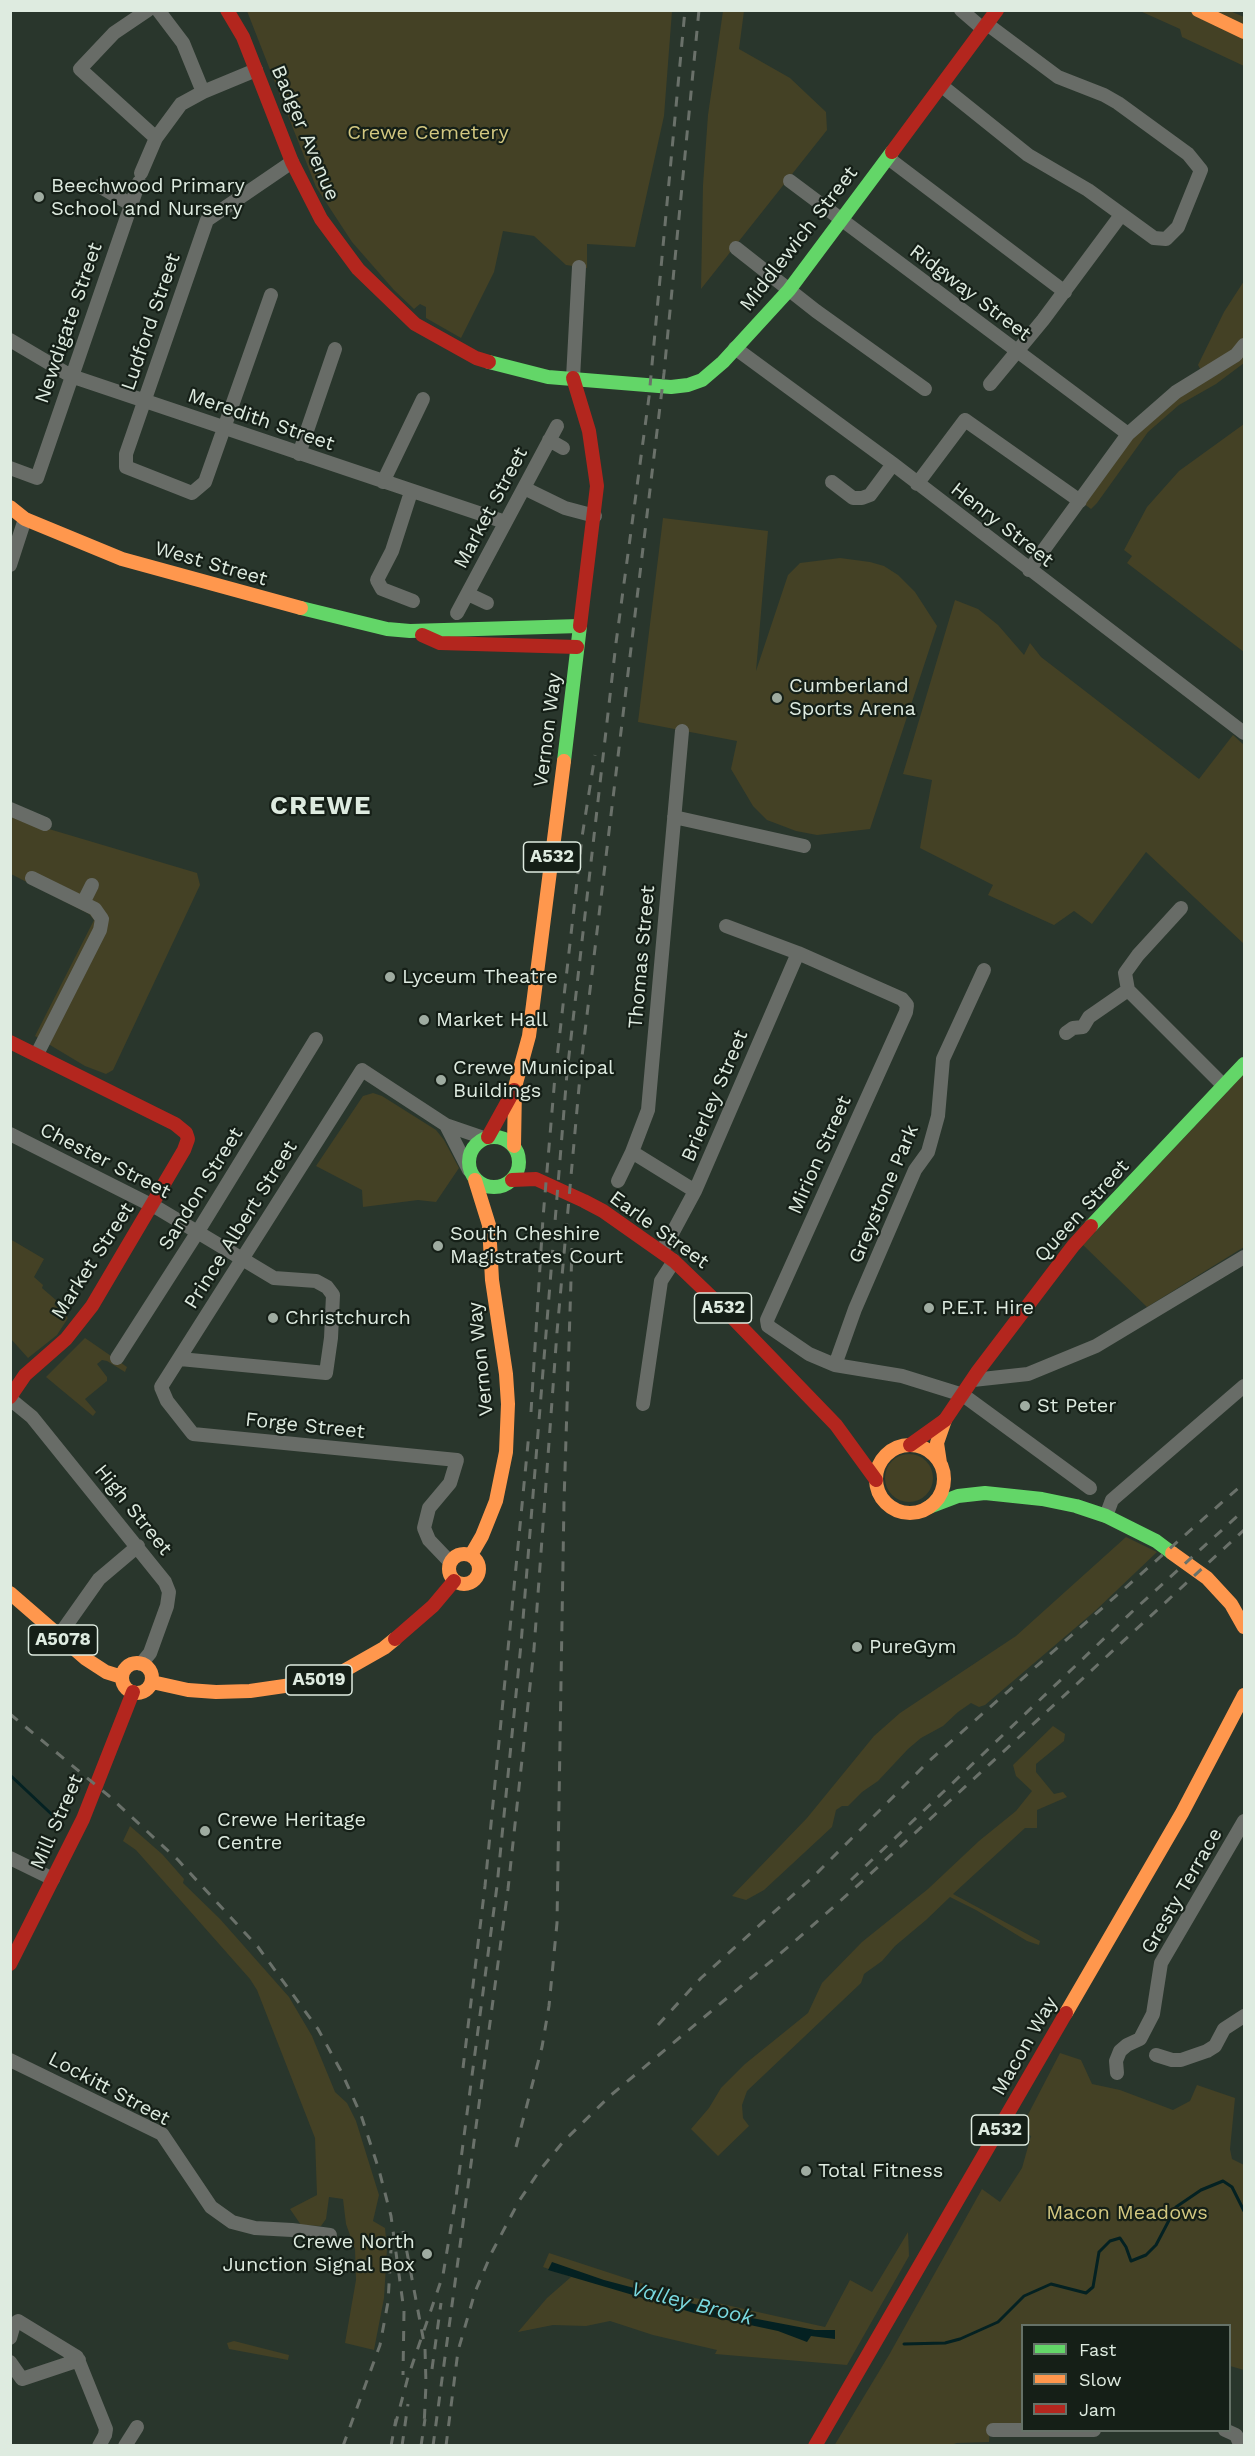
<!DOCTYPE html>
<style>
body{margin:0}
#map{position:relative;width:1255px;height:2456px;overflow:hidden;background:#29362c;font-family:"Work Sans",sans-serif}
canvas{display:block}
.frame{position:absolute;inset:0;border:12px solid #deebe0;pointer-events:none}
.legend{position:absolute;left:1021px;top:2324px;width:210px;height:108px;box-sizing:border-box;background:#151f17;border:2px solid #657167;margin:0;padding:8px 10px;list-style:none;font-size:18px;color:#deebe0}
.legend li{display:flex;align-items:center;gap:12px;height:30px}
.legend b{width:30px;border:2px solid #657167}
</style>
<div id="map">
<canvas width="1255" height="2456"></canvas>
<div class="frame"></div>
<ul class="legend">
<li><b style="height:8px;background:#63d668"></b>Fast</li>
<li><b style="height:8px;background:#ff974d"></b>Slow</li>
<li><b style="height:8px;background:#b3261e"></b>Jam</li>
</ul>
</div>
<script>
const ctx = document.querySelector('canvas').getContext('2d');
ctx.lineJoin = 'round';
function paint(path, color) { ctx.fillStyle = color; ctx.fill(path, 'evenodd'); }
const toPath = rows => new Path2D(rows.map(r => 'M' + r).join(''));
function stroke(path, color, width, dash) { ctx.strokeStyle = color; ctx.lineWidth = width; ctx.lineCap = dash ? 'butt' : 'round'; ctx.setLineDash(dash || []); ctx.stroke(path); }
function drawText(font, color, halo, rows, align = 'center') {
  ctx.font = font + ' "Work Sans",sans-serif'; ctx.lineWidth = 4.5; ctx.setLineDash([]); ctx.textBaseline = 'middle'; ctx.strokeStyle = halo; ctx.fillStyle = color; for (const [text, x, y, turn = 0] of rows) {
    ctx.save(); ctx.translate(x, y); ctx.rotate((+turn || 0) * Math.PI / 180); ctx.textAlign = isNaN(turn) ? turn : align; if (halo) ctx.strokeText(text, 0, 0); ctx.fillText(text, 0, 0); ctx.restore();
  }
}
paint(toPath([
 [247,11,672,11,664,116,635,247,587,244,587,268,566,265,534,236,503,231,494,272,461,338,426,318,426,307,420,304,414,309,394,290,352,242,316,187],
 [723,11,744,11,739,49,790,78,826,112,827,130,701,289,703,185,708,115],
 [1140,11,1230,11,1244,17,1244,66,1182,37,1180,29],
 [1244,281,1244,363,1216,384,1179,405,1148,432,1097,503,1091,509,1080,501,1128,434,1204,376,1198,365,1224,312],
 [1244,424,1244,652,1127,563,1132,556,1124,550,1147,507,1179,471],
 [663,518,768,531,756,671,788,575,800,563,840,558,870,562,884,566,898,575,915,592,937,626,870,829,817,835,796,831,767,820,753,806,731,769,737,741,638,722],
 [955,600,978,609,998,625,1024,655,1030,643,1041,657,1199,779,1233,735,1244,745,1244,944,1146,852,1092,924,1074,911,1054,925,988,895,993,885,920,848,932,780,903,774],
 [10,815,22,821,197,873,200,885,113,1070,106,1074,85,1066,35,1036,94,920,89,914,11,874],
 [1244,1074,1244,1247,1147,1307,1083,1245],
 [373,1093,382,1096,436,1130,444,1140,459,1168,436,1202,418,1200,363,1207,362,1190,316,1166,363,1096],
 [10,1239,44,1259,34,1277,43,1285,42,1288,57,1301,54,1304,68,1318,57,1335,28,1358,11,1339],
 [85,1338,127,1367,125,1372,107,1361,102,1360,97,1364,107,1377,107,1381,85,1399,96,1412,93,1416,46,1377],
 '885 1478a24 24 0 1 1 48 0a24 24 0 1 1-48 0Z',
 [1126,1537,1157,1552,1095,1611,985,1705,979,1707,971,1703,958,1712,943,1726,921,1738,908,1749,878,1781,862,1792,848,1806,842,1806,836,1810,832,1827,764,1890,746,1900,732,1896,807,1818,874,1736,900,1713,1016,1636],
 [1053,1726,1065,1734,1064,1741,1036,1764,1036,1772,1054,1794,1063,1792,1067,1797,1037,1810,1037,1828,1025,1828,953,1894,1040,1941,1039,1945,1027,1941,976,1910,950,1897,926,1920,895,1946,882,1961,864,1974,861,1983,747,2091,742,2105,743,2118,749,2126,718,2156,691,2129,709,2108,721,2088,745,2064,808,2013,822,1983,862,1942,928,1889,979,1841,1016,1811,1032,1791,1016,1776,1013,1765],
 [130,1826,162,1854,184,1879,183,1883,220,1919,289,1997,312,2036,335,2092,347,2103,356,2121,379,2195,373,2221,385,2228,387,2249,384,2298,374,2350,345,2343,356,2280,355,2249,346,2224,343,2199,329,2197,326,2219,321,2226,301,2225,290,2209,317,2195,315,2138,257,1990,250,1979,136,1850,123,1841],
 [1060,2053,1081,2060,1092,2084,1120,2090,1173,2110,1190,2101,1197,2085,1235,2098,1230,2149,1232,2159,1244,2165,1244,2370,1230,2366,1230,2326,1022,2326,1022,2423,990,2425,989,2442,957,2443,947,2446,834,2446,889,2355,982,2189,1000,2202,1022,2168,1031,2136,1020,2130],
 [908,2232,909,2256,847,2365,715,2354,717,2350,653,2335,610,2321,586,2326,553,2325,518,2332,547,2298,571,2277,543,2267,549,2253,668,2292,825,2327,850,2280,872,2292],
 [234,2341,289,2355,288,2360,229,2349,227,2343]
]), '#444125');
paint(toPath([
 [552,2262,604,2280,736,2315,815,2330,835,2330,835,2339,811,2336,807,2342,778,2331,694,2313,548,2270]
]), '#042122');
stroke(toPath([
 [10,1775,63,1825],
 [904,2344,945,2343,960,2339,998,2322,1024,2296,1051,2284,1086,2293,1093,2287,1099,2252,1110,2241,1120,2238,1126,2247,1131,2261,1146,2255,1156,2245,1176,2207,1201,2190,1223,2181,1232,2187,1244,2211]
]), '#042122', 3);
stroke(toPath([
 [148,10,114,33,80,69,156,138],
 [158,10,183,43,203,92],
 [961,10,983,29],
 [942,86,1028,155,1088,190,1154,238,1166,239,1178,227,1201,170,1188,154,1118,103,1104,95,1058,77,987,24],
 [888,158,1065,292],
 [141,173,156,138,181,104,203,92,256,70],
 [790,181,1128,434],
 [99,186,130,204],
 [736,248,816,311,925,389],
 [271,295,205,482,192,493,126,467,126,454,207,220,292,162],
 [10,340,71,376,505,522],
 [735,348,893,464,1244,733],
 [573,378,579,267],
 [990,384,1043,320,1121,215],
 [549,440,563,448],
 [299,454,335,349],
 [10,468,37,478,139,182],
 [383,482,423,399],
 [832,482,853,498,862,498,870,495,893,464],
 [917,484,965,420,1080,501],
 [524,488,565,508,595,516],
 [411,492,392,551,377,580,382,589,413,601],
 [10,565,25,519],
 [1029,570,1128,434,1176,392,1236,355,1244,345],
 [468,594,487,603],
 [457,613,557,426],
 [10,809,45,824],
 [674,817,804,846],
 [32,878,95,909,102,919,100,930,37,1054],
 [83,903,92,885],
 [726,926,798,953,902,999,907,1005,906,1012,767,1320,768,1326,809,1354,835,1365,902,1376,963,1395,1090,1488],
 [1128,990,1223,1085],
 [1066,1033,1073,1028,1083,1027,1089,1017,1128,990,1125,973,1138,955,1181,908],
 [446,1125,469,1170],
 [10,1134,159,1209,274,1278,316,1281,327,1287,333,1295,331,1338,326,1373,180,1359],
 [632,1152,695,1191],
 [618,1181,632,1152,648,1110,682,731],
 [661,1250,667,1243,695,1191,798,953],
 [117,1358,197,1233,316,1039],
 [835,1365,855,1309,915,1170,928,1152,938,1116,943,1059,984,970],
 [973,1380,1028,1374,1096,1346,1244,1257],
 [10,1399,32,1417,165,1582,169,1592,167,1606,150,1653,141,1664],
 [643,1404,661,1281,674,1261],
 [1106,1516,1112,1500,1244,1386],
 [450,1562,429,1540,424,1528,429,1508,450,1483,457,1460,193,1434,167,1401,161,1387,362,1070,446,1125,484,1138],
 [58,1637,99,1579,138,1546],
 [10,1858,53,1879],
 [1156,2055,1172,2060,1181,2060,1207,2051,1215,2046,1224,2029,1244,2016],
 [10,2060,162,2134,211,2207,232,2222,255,2228,292,2230,330,2235],
 [1117,2073,1116,2061,1120,2051,1127,2045,1140,2039,1153,2014,1161,1963,1244,1821],
 [10,2338,14,2324,18,2321,77,2357,106,2429,105,2435,99,2446],
 [10,2362,22,2379,79,2360],
 [993,2430,1094,2430],
 [1225,2430,1236,2435,1241,2446],
 [125,2446,137,2427]
]), '#686c67', 14);
stroke(toPath([
 [489,362,548,377,671,387,688,385,702,380,723,362,789,290,892,152],
 [301,608,387,629,410,631,580,626,564,761],
 '469 1162a25 25 0 1 1 50 0a25 25 0 1 1-50 0Z',
 [1091,1226,1244,1064],
 [929,1507,958,1496,985,1493,1042,1499,1076,1506,1106,1516,1156,1541,1172,1553]
]), '#63d668', 14);
stroke(toPath([
 [1198,10,1244,32],
 [10,507,25,519,122,559,301,608],
 [514,1146,515,1087,529,1036,564,761],
 '876 1479a34 34 0 1 1 68 0a34 34 0 1 1-68 0Z',
 [940,1463,937,1443,945,1420],
 [1172,1553,1207,1578,1231,1604,1244,1627],
 '449 1569a15 15 0 1 1 30 0a15 15 0 1 1-30 0Z',
 [471,1555,482,1536,496,1501,506,1452,508,1404,506,1374,492,1280,489,1225,475,1180],
 [10,1593,86,1659,106,1672,122,1677],
 '122 1678a15 15 0 1 1 30 0a15 15 0 1 1-30 0Z',
 [152,1682,188,1690,216,1692,250,1691,312,1682,340,1673,384,1648,395,1639],
 [1066,2013,1182,1813,1244,1695]
]), '#ff974d', 14);
stroke(toPath([
 [227,10,243,37,292,162,321,219,358,269,415,324,476,358,489,362],
 [892,152,997,10],
 [573,378,589,431,597,486,580,626],
 [422,635,440,643,577,647],
 [10,1042,175,1124,186,1133,188,1139,184,1150,92,1306,66,1339,25,1375,10,1397],
 [488,1137,514,1090],
 [512,1180,536,1179,584,1201,603,1211,674,1261,724,1309,836,1425,876,1480],
 [910,1445,945,1420,978,1371,1073,1246,1091,1226],
 [395,1639,433,1606,454,1581],
 [10,1964,83,1819,133,1692],
 [815,2446,1066,2013]
]), '#b3261e', 14);
stroke(toPath([
 [531,1412,543,1218,555,1076,582,837,595,755],
 [10,1714,109,1796,178,1860,258,1947,318,2029,341,2071,361,2115,379,2170,391,2216,404,2311,403,2375],
 [851,1880,1135,1609,1244,1510],
 [658,2025,701,1978,814,1876,929,1761,1244,1483],
 [463,2068,485,1886,529,1433],
 [516,2147,542,2047,549,2006,557,1923,564,1502,572,1248],
 [403,2231,425,2348,426,2384,424,2427],
 [432,2369,441,2303],
 [395,2426,408,2377,443,2275,456,2197,497,1886,521,1644,567,1073,616,643,649,397,685,10],
 [343,2446,380,2345,388,2302,391,2250],
 [391,2446,396,2419],
 [402,2446,408,2404],
 [421,2446,425,2419],
 [433,2446,508,1889,534,1649,557,1332,581,1065,664,373,699,10],
 [446,2446,458,2351,475,2292,492,2252,519,2201,540,2170,563,2142,611,2095,794,1942,866,1878,1244,1530]
]), '#6a716a', 3, [10, 10]);
for (const [x, y, r, color] of [
 [39,197,6,"#9faca1"],
 [777,698,6,"#9faca1"],
 [390,977,6,"#9faca1"],
 [424,1020,6,"#9faca1"],
 [441,1080,6,"#9faca1"],
 [438,1246,6,"#9faca1"],
 [929,1308,6,"#9faca1"],
 [273,1318,6,"#9faca1"],
 [1025,1406,6,"#9faca1"],
 [857,1647,6,"#9faca1"],
 [205,1831,6,"#9faca1"],
 [806,2171,6,"#9faca1"],
 [427,2254,6,"#9faca1"]
]) { const dot = new Path2D(); dot.arc(x, y, r, 0, 2 * Math.PI); ctx.fillStyle = color; ctx.fill(dot); stroke(dot, '#151f17', 2); }
for (const [x, y, w] of [
 [552,857,57],
 [723,1308,57],
 [63,1640,69],
 [319,1680,66],
 [1000,2130,57]
]) { const box = new Path2D(); box.roundRect(x - w / 2, y - 15, w, 30, 4.5); ctx.fillStyle = '#151f17'; ctx.fill(box); stroke(box, '#deebe0', 1.5); }
drawText('bold 18px', '#deebe0', null, [
 ["A532",552,857],
 ["A532",723,1308],
 ["A5078",63,1640],
 ["A5019",319,1680],
 ["A532",1000,2130]
]);
drawText('20px', '#deebe0', '#151f17', [
 ["Badger Avenue",305,133,67],
 ["Middlewich Street",799,239,-52],
 ["Ridgway Street",970,293,37],
 ["Ludford Street",151,322,-71],
 ["Newdigate Street",69,323,-71],
 ["Meredith Street",261,420,19],
 ["Market Street",491,508,-62],
 ["Henry Street",1002,525,38],
 ["West Street",211,564,16],
 ["Vernon Way",548,730,-83],
 ["Thomas Street",642,957,-85],
 ["Brierley Street",715,1096,-67],
 ["Mirion Street",820,1155,-66],
 ["Chester Street",105,1161,27],
 ["Sandon Street",201,1189,-58],
 ["Greystone Park",884,1194,-67],
 ["Queen Street",1082,1211,-48],
 ["Prince Albert Street",241,1225,-58],
 ["Earle Street",659,1230,36],
 ["Market Street",93,1261,-57],
 ["Vernon Way",481,1359,-96],
 ["Forge Street",305,1426,6],
 ["High Street",133,1510,51],
 ["Mill Street",57,1822,-66],
 ["Gresty Terrace",1182,1891,-60],
 ["Macon Way",1025,2046,-60],
 ["Lockitt Street",109,2089,28]
]);
drawText('20px', '#d2c780', '#151f17', [
 ["Crewe Cemetery",428,133],
 ["Macon Meadows",1127,2213]
]);
drawText('20px', '#deebe0', '#151f17', [
 ["Beechwood Primary",51,186],
 ["School and Nursery",51,209],
 ["Cumberland",789,686],
 ["Sports Arena",789,709],
 ["Lyceum Theatre",402,977],
 ["Market Hall",436,1020],
 ["Crewe Municipal",453,1068],
 ["Buildings",453,1091],
 ["South Cheshire",450,1234],
 ["Magistrates Court",450,1257],
 ["P.E.T. Hire",941,1308],
 ["Christchurch",285,1318],
 ["St Peter",1037,1406],
 ["PureGym",869,1647],
 ["Crewe Heritage",217,1820],
 ["Centre",217,1843],
 ["Total Fitness",818,2171],
 ["Crewe North",415,2242,"right"],
 ["Junction Signal Box",415,2265,"right"]
], 'left');
drawText('italic 21px', '#79d9e0', '#151f17', [
 ["Valley Brook",692,2304,14]
]);
ctx.letterSpacing = '1.5px';
drawText('bold 26px', '#deebe0', '#151f17', [
 ["CREWE",321,806]
]);
ctx.letterSpacing = '0px';
</script>
